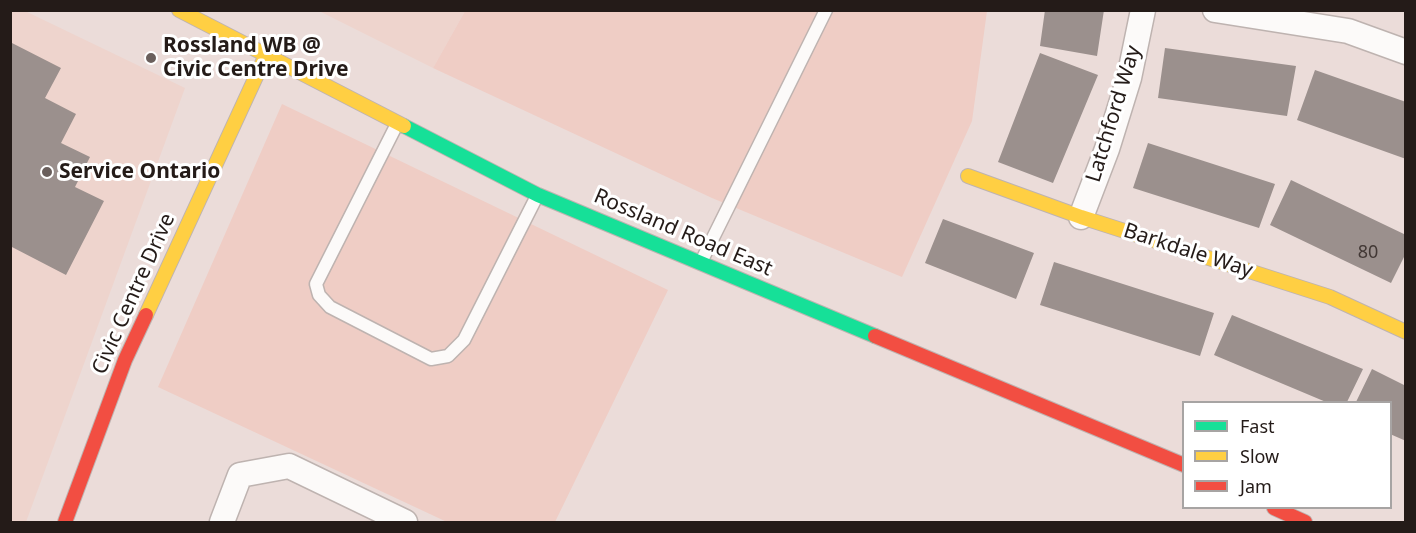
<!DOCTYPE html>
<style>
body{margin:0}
#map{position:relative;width:1416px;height:533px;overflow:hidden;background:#ebdcd9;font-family:"Noto Sans",sans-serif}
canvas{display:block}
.frame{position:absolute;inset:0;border:12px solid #241b18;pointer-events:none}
.legend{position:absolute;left:1182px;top:401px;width:210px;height:108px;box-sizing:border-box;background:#fff;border:2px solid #a7a4a3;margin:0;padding:8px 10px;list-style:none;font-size:18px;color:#241b18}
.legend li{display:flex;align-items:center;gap:12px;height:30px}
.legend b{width:30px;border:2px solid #a7a4a3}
</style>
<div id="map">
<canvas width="1416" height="533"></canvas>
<div class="frame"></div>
<ul class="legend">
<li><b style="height:8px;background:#16e098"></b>Fast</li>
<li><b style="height:8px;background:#ffcf43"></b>Slow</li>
<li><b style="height:8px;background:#f24e42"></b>Jam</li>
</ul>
</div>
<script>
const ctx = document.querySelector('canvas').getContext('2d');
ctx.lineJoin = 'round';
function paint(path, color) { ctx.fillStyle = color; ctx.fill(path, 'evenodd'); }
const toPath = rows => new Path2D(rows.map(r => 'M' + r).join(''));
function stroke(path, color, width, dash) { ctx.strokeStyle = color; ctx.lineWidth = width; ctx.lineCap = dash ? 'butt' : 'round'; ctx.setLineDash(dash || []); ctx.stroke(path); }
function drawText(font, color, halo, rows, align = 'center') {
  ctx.font = font + ' "Noto Sans",sans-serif'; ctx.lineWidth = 6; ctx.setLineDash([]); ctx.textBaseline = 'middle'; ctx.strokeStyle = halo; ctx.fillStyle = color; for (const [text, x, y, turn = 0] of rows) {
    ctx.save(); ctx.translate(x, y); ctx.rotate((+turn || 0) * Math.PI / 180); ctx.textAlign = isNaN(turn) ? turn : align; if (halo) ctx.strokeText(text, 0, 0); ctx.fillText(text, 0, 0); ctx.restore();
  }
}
paint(toPath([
 [10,11,25,11,185,88,26,522,10,522],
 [319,11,465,11,433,68]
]), '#eed4cd');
paint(toPath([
 [465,11,987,11,972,121,902,277,712,198,433,68],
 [282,104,668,290,555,522,447,522,158,387]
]), '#efcdc5');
paint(toPath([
 [1045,10,1104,10,1097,56,1040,46],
 [10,42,61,68,45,98,76,114,61,143,90,157,75,187,104,201,66,275,10,246],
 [1165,48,1296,66,1287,116,1158,98],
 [1040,53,1098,75,1053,183,998,162],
 [1315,70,1406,102,1406,159,1297,120],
 [1148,143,1275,184,1259,228,1133,188],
 [1291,180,1406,235,1406,253,1391,283,1270,225],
 [943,219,1034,253,1016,299,925,263],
 [1054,262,1214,313,1200,356,1040,305],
 [1232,315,1363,369,1347,402,1326,402,1214,355],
 [1372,369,1406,386,1406,441,1390,434,1390,402,1356,402]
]), '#9b908d');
const lane = toPath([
 [397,124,316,284,319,295,330,307,431,359,448,356,464,340,537,196],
 [701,262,826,10]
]);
const street = toPath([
 [1215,10,1348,31,1406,52],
 [1081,217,1107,149,1129,78,1143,10],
 [222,522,240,475,289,466,405,522]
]);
const fast = toPath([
 [404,126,538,195,875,336]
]);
const slow = toPath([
 [179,10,404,126],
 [968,176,1081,217,1330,297,1406,332],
 [146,315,266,55]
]);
const jam = toPath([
 [875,336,1184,465],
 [1274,508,1305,522],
 [65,522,125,360,146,315]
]);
stroke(lane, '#beb3b0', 15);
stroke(street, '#beb3b0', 27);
stroke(fast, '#beb3b0', 16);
stroke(slow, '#beb3b0', 16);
stroke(jam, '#beb3b0', 16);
stroke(lane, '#fcfaf9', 12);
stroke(street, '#fcfaf9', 24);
stroke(fast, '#16e098', 14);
stroke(slow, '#ffcf43', 14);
stroke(jam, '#f24e42', 14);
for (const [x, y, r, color] of [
 [151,58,6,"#6a5f5c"],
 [47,172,6,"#6a5f5c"]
]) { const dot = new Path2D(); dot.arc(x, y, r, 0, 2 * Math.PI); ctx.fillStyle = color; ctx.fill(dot); stroke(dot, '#fff', 2); }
drawText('18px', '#423835', null, [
 ["80",1368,253]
]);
drawText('bold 21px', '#241b18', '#fff', [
 ["Rossland WB @",163,46],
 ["Civic Centre Drive",163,70],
 ["Service Ontario",59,172]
], 'left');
drawText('21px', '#241b18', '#fff', [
 ["Latchford Way",1114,114,-73],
 ["Rossland Road East",683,233,23],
 ["Barkdale Way",1188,251,18],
 ["Civic Centre Drive",134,294,-66]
]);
</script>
